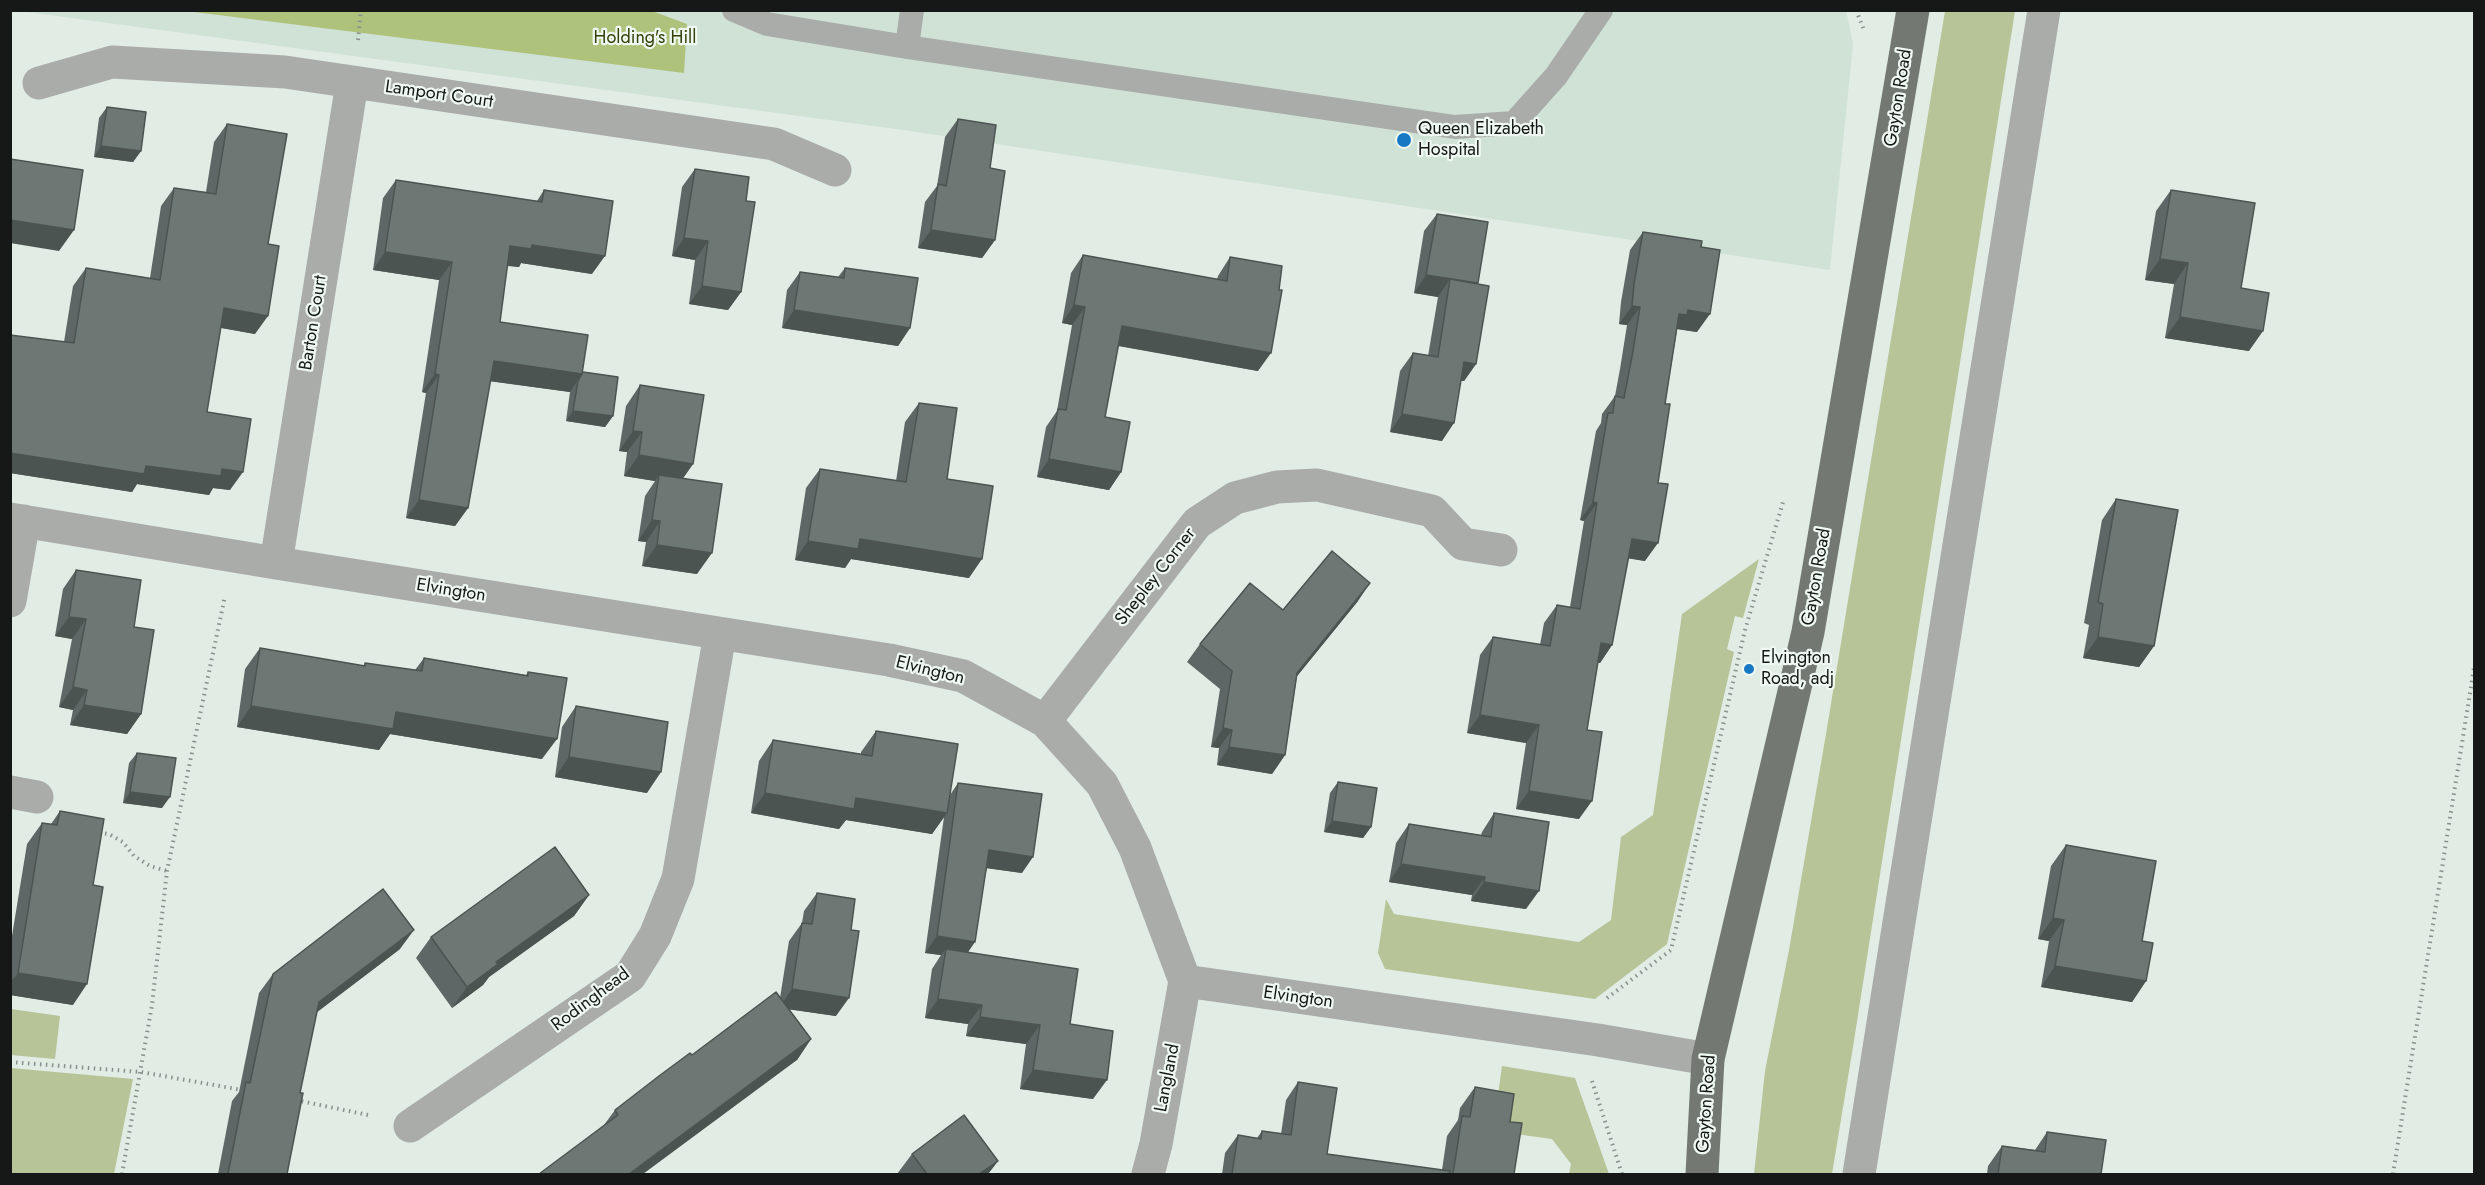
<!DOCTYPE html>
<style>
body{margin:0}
#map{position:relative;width:2485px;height:1185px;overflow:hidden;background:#e1ece5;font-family:Jost,sans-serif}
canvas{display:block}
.frame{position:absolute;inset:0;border:12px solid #151816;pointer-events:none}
</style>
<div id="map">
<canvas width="2485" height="1185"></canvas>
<div class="frame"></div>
</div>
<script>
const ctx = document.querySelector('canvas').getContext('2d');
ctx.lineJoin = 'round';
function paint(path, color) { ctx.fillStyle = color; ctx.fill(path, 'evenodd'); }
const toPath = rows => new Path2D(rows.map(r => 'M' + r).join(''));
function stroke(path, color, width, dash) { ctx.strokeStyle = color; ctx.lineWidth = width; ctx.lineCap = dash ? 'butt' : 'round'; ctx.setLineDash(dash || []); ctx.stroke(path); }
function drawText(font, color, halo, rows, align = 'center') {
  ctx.font = font + ' Jost,sans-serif'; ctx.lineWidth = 4.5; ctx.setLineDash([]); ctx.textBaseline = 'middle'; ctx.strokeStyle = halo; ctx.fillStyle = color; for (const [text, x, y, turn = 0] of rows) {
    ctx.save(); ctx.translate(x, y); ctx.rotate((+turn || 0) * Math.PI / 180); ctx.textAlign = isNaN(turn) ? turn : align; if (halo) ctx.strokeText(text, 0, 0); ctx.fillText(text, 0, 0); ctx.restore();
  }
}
paint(toPath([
 [1846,10,1853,44,1830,270,903,130,19,11]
]), '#d0e2d6');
paint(toPath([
 [1945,11,2015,11,1853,1047,1832,1174,1754,1174,1765,1071,1789,950,1826,734],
 [1759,559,1743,618,1735,616,1727,649,1734,652,1667,944,1595,999,1385,969,1378,953,1386,899,1394,914,1579,942,1611,920,1621,837,1653,815,1682,614],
 [11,1009,60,1016,55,1059,11,1055],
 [1502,1066,1575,1078,1609,1174,1569,1174,1571,1164,1552,1139,1493,1131],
 [11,1068,133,1079,114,1174,11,1174]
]), '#b7c498');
paint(toPath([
 [186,11,652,11,687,24,684,73]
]), '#afc27c');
stroke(toPath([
 [1856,10,1864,30],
 [358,40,361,10],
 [99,833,109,834,123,842,134,856,150,866,167,871],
 [1607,998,1671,950,1745,630,1783,502],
 [10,1062,141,1072,242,1090],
 [1592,1081,1622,1174],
 [296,1100,368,1115],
 [122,1174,152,1005,167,871,225,596],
 [2393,1174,2474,668]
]), '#89918c', 4, [1.5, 4.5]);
stroke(toPath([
 [734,10,767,24,907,47,1455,127,1514,123,1556,76,1601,10],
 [907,47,912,10]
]), '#a9aca8', 24);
stroke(toPath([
 [39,83,112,62,285,72,774,144,835,170],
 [10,519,276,563,889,660,963,676,1045,721,1102,784,1135,848,1185,981,1156,1144,1148,1174],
 [276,563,352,83],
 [10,601,24,521],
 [1045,721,1197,523,1235,498,1277,487,1317,485,1432,511,1463,544,1501,550],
 [10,792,37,797],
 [1185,981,1598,1040,1708,1059],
 [410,1126,630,976,655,936,678,879,720,634],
 [1859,1174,2044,10]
]), '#a9aca8', 33);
stroke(toPath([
 [1702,1174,1708,1059,1808,632,1913,10]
]), '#737972', 33);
paint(toPath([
 [107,107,141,151,133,162,94,157,99,118],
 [958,119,990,168,995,240,982,258,918,248,925,202,937,186,945,137],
 [227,124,268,244,255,334,221,328,207,412,230,490,213,488,209,495,137,484,132,492,10,473,10,335,64,342,73,286,86,268,150,278,161,206,174,188,206,192,214,142],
 [695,169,746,201,741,292,728,310,689,304,695,260,672,256,682,187],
 [396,180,537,201,544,190,592,274,521,263,519,267,507,266,500,322,583,372,613,416,605,427,566,421,570,392,490,381,468,508,455,526,406,518,426,393,422,392,439,280,373,270,383,198],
 [2171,190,2241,288,2249,351,2165,338,2174,284,2145,280,2156,211],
 [1437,214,1478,284,1476,364,1464,381,1461,381,1442,441,1390,432,1400,371,1413,353,1428,356,1438,297,1414,293,1424,231],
 [1643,232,1697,332,1677,329,1677,330,1665,404,1645,561,1628,558,1612,645,1600,663,1598,663,1587,730,1579,819,1516,809,1526,743,1467,733,1480,655,1493,637,1540,645,1544,623,1557,605,1570,607,1584,521,1580,520,1596,431,1601,423,1602,414,1615,396,1620,369,1627,325,1619,324,1621,302,1630,250],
 [1083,255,1217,279,1218,276,1230,257,1258,371,1118,346,1105,417,1121,472,1109,490,1037,477,1046,427,1057,411,1072,325,1062,323,1071,273],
 [845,268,910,328,898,346,782,328,787,290,800,272,838,277],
 [640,385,693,464,683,478,697,574,642,566,646,542,638,541,645,496,655,481,624,476,627,452,619,451,626,406],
 [919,403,947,479,969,578,851,559,845,568,795,560,806,488,820,469,896,481,905,422],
 [2116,499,2154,646,2139,667,2083,658,2089,625,2084,623,2102,520],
 [76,570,134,627,141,714,127,734,70,725,73,710,59,707,72,639,55,636,63,589],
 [1358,601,1297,676,1285,755,1272,774,1217,765,1219,748,1211,747,1220,689,1187,662,1200,644,1283,610],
 [260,648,363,666,365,663,415,670,424,658,526,675,528,672,542,759,390,734,379,750,237,727,245,669],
 [576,706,647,793,555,777,562,727],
 [876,731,950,795,958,783,1022,873,987,868,968,953,1070,1024,1093,1099,1020,1089,1026,1044,966,1036,968,1024,925,1018,932,969,941,955,925,953,944,817,932,834,846,820,839,829,751,813,759,761,773,740,861,754,861,752],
 [137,753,162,808,123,803,129,763],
 [1338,782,1371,827,1363,838,1324,832,1330,793],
 [60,811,73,1005,10,995,10,948,27,844,42,823,51,824],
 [1494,813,1526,909,1471,901,1472,895,1389,882,1396,843,1409,824,1481,835,1482,832],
 [2066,845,2142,941,2146,981,2132,1002,2041,987,2049,941,2038,939,2051,866],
 [817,893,836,1016,789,1009,811,1039,797,1060,604,1125,615,1110,692,1055,780,998,789,941,802,923,804,911],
 [589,895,574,916,489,977,483,985,452,1008,416,958,431,937],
 [400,949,316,1013,300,1093,287,1174,218,1174,232,1101,239,1092,259,993,273,974],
 [1298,1082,1327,1154,1442,1170,1447,1136,1458,1120,1460,1108,1475,1087,1510,1122,1514,1174,1222,1174,1225,1153,1238,1135,1257,1138,1262,1131,1281,1134,1286,1100],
 [2047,1132,2101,1174,1987,1174,1988,1166,2002,1146,2035,1150],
 [912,1154,998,1161,988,1174,897,1174]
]), '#5e6765');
paint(toPath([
 [101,146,141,151,133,162,94,157],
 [10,220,74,230,59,251,10,243],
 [931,230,995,240,982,258,918,248],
 [684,238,708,241,695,260,672,256],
 [532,245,605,256,592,274,521,263,519,267,497,264,510,246],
 [385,252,452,262,439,280,373,270],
 [2160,259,2188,263,2174,284,2145,280],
 [1426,275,1478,283,1450,279,1438,297,1414,293],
 [702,286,741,292,728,310,689,304],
 [1074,305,1085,307,1072,325,1062,323],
 [1632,306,1640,307,1627,325,1619,324],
 [224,308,268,316,255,334,211,326],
 [794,310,910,328,898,346,782,328],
 [1688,310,1710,314,1697,332,1677,329,1675,333,1679,314],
 [2180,317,2263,331,2249,351,2165,338],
 [1122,326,1271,353,1258,371,1109,344],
 [494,361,582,374,570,392,481,380],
 [1464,362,1476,364,1464,381,1452,380],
 [435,374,439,375,426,393,422,392],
 [573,411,613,416,605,427,566,421],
 [1402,414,1454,423,1442,441,1390,432],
 [633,431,642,432,627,452,619,451],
 [10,453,146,466,222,469,243,472,230,490,213,488,209,495,137,484,132,492,10,473],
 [639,455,693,464,679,484,659,475,655,481,624,476],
 [1049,459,1121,472,1109,490,1037,477],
 [419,500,468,508,455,526,406,518],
 [1593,502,1597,503,1584,521,1580,520],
 [652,520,660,521,646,542,638,541],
 [860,539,982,559,969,578,851,559,845,568,795,560,808,541],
 [1632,539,1658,543,1645,561,1619,557],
 [657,545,712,553,697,574,642,566],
 [1370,583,1358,601,1285,691,1297,673],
 [69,617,86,619,72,639,55,636],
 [2098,637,2154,646,2139,667,2083,658],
 [1601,643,1612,645,1600,663,1588,661],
 [73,687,87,690,73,710,59,707],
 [84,705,141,714,127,734,70,725],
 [251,706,396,712,557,739,542,759,390,734,379,750,237,727],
 [1480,715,1539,725,1526,743,1467,733],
 [1223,728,1232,730,1219,748,1211,747],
 [1229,747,1285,755,1272,774,1217,765],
 [569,757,661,772,647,793,555,777],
 [1529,791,1592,801,1579,819,1516,809],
 [130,792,170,797,162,808,123,803],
 [765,793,856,798,947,813,932,834,846,820,839,829,751,813],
 [1332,821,1371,827,1363,838,1324,832],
 [989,850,1033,857,1022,873,978,867],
 [1401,864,1485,877,1472,895,1389,882],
 [1484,882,1539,891,1526,909,1471,901],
 [589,895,574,916,489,977,483,985,452,1008,467,987,496,962],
 [2053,918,2064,920,2049,941,2038,939],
 [414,930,400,949,305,1021,319,1002],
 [937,936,975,942,964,958,946,949,941,955,925,953],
 [2055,966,2146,981,2132,1002,2041,987],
 [18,973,87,984,73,1005,10,995,10,983],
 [792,989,849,998,836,1016,779,1008],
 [938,999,982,1005,968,1024,925,1018],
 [980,1017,1040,1025,1026,1044,966,1036],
 [811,1039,797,1060,643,1174,629,1174],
 [1033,1070,1107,1080,1093,1099,1020,1089],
 [998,1161,988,1174,979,1174]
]), '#4c5452');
const building = toPath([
 [107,107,146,112,141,151,101,146,107,107],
 [958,119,996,125,990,168,1005,171,995,240,931,230,938,184,946,186,958,119],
 [227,124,287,134,268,244,279,246,268,316,224,308,207,412,251,419,243,472,222,469,221,476,146,466,144,474,10,453,10,335,74,343,86,268,160,280,174,188,216,194,227,124],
 [10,159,83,170,74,230,10,220,10,159],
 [695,169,749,177,746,201,755,202,741,292,702,286,708,241,684,238,695,169],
 [396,180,542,202,544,190,613,201,605,256,532,245,531,249,510,246,500,322,588,335,582,374,494,361,468,508,419,500,439,375,435,374,452,262,385,252,396,180],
 [2171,190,2255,203,2241,288,2269,293,2263,331,2180,317,2188,263,2160,259,2171,190],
 [1437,214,1488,222,1478,283,1426,275,1437,214],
 [1643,232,1702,241,1701,247,1720,250,1710,314,1688,310,1687,315,1679,314,1665,404,1670,404,1658,483,1668,484,1658,543,1632,539,1612,645,1601,643,1587,730,1602,732,1592,801,1529,791,1539,725,1480,715,1493,637,1550,646,1557,605,1580,609,1597,503,1593,502,1608,413,1613,413,1615,396,1624,398,1633,351,1640,307,1632,306,1634,284,1643,232],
 [1083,255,1227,281,1230,257,1282,266,1279,290,1282,290,1271,353,1122,326,1105,417,1130,422,1121,472,1049,459,1058,409,1066,410,1085,307,1074,305,1083,255],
 [845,268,918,278,910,328,794,310,800,272,844,278,845,268],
 [1450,279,1489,286,1476,364,1464,362,1454,423,1402,414,1413,353,1438,357,1450,279],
 [583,372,618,377,613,416,573,411,578,381,583,372],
 [640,385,704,395,693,464,639,455,642,432,633,431,640,385],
 [919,403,957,408,947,479,993,486,982,559,860,539,858,549,808,541,820,469,906,482,919,403],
 [659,475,722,484,712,553,657,545,660,521,652,520,659,475],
 [2116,499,2178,510,2154,646,2098,637,2103,604,2098,602,2116,499],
 [1332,551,1370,583,1297,673,1285,755,1229,747,1232,730,1223,728,1232,671,1200,644,1250,583,1283,610,1332,551],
 [76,570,141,580,134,627,154,630,141,714,84,705,87,690,73,687,86,619,69,617,76,570],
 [260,648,365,666,365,663,422,671,424,658,528,676,528,672,567,678,557,739,396,712,393,729,251,706,260,648],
 [576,706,668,722,661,772,569,757,576,706],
 [876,731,958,744,947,813,856,798,854,809,765,793,773,740,872,756,876,731],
 [137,753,176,758,170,797,130,792,137,753],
 [1338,782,1377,788,1371,827,1332,821,1338,782],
 [958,783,1042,794,1033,857,989,850,975,942,937,936,958,783],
 [60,811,104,819,93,885,103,887,87,984,18,973,42,823,57,825,60,811],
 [1494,813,1549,822,1539,891,1484,882,1485,877,1401,864,1409,824,1491,837,1494,813],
 [2066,845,2156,861,2142,941,2153,943,2146,981,2055,966,2064,920,2053,918,2066,845],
 [555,847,589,895,496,962,498,964,467,987,431,937,555,847],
 [383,889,414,930,319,1002,300,1093,303,1093,287,1174,228,1174,246,1082,250,1083,273,974,383,889],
 [817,893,855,899,851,930,859,931,849,998,792,989,802,923,812,924,817,893],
 [946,949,1078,969,1070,1024,1113,1031,1107,1080,1033,1070,1040,1025,980,1017,982,1005,938,999,946,949],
 [776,992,811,1039,629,1174,539,1174,618,1115,615,1110,659,1076,690,1053,692,1055,776,992],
 [1298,1082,1337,1088,1327,1154,1450,1171,1449,1174,1232,1174,1238,1135,1261,1139,1262,1131,1291,1135,1298,1082],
 [1475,1087,1514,1094,1510,1122,1522,1123,1514,1174,1453,1174,1462,1116,1470,1117,1475,1087],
 [964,1115,998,1161,979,1174,927,1174,912,1154,964,1115],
 [2047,1132,2106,1140,2101,1174,1998,1174,2002,1146,2045,1152,2047,1132]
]);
paint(building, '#6d7875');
stroke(building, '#4c5452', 1.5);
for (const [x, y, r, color] of [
 [1404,140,8,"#1878c4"],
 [1749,669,6,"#1878c4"]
]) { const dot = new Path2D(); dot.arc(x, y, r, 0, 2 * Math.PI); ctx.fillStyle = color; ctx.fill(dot); stroke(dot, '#eff9f2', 2); }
drawText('18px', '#333e08', '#eff9f2', [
 ["Holding's Hill",645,39]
]);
drawText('18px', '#151816', '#eff9f2', [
 ["Lamport Court",439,95,8],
 ["Gayton Road",1899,98,-81],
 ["Barton Court",314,323,-81],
 ["Shepley Corner",1156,577,-52],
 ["Gayton Road",1817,577,-80],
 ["Elvington",451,591,9],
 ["Elvington",930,671,14],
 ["Elvington",1298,998,8],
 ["Rodinghead",591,1000,-37],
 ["Langland",1168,1078,-79],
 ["Gayton Road",1707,1104,-86]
]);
drawText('18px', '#151816', '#eff9f2', [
 ["Queen Elizabeth",1418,130],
 ["Hospital",1418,151],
 ["Elvington",1761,659],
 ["Road, adj",1761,680]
], 'left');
</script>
